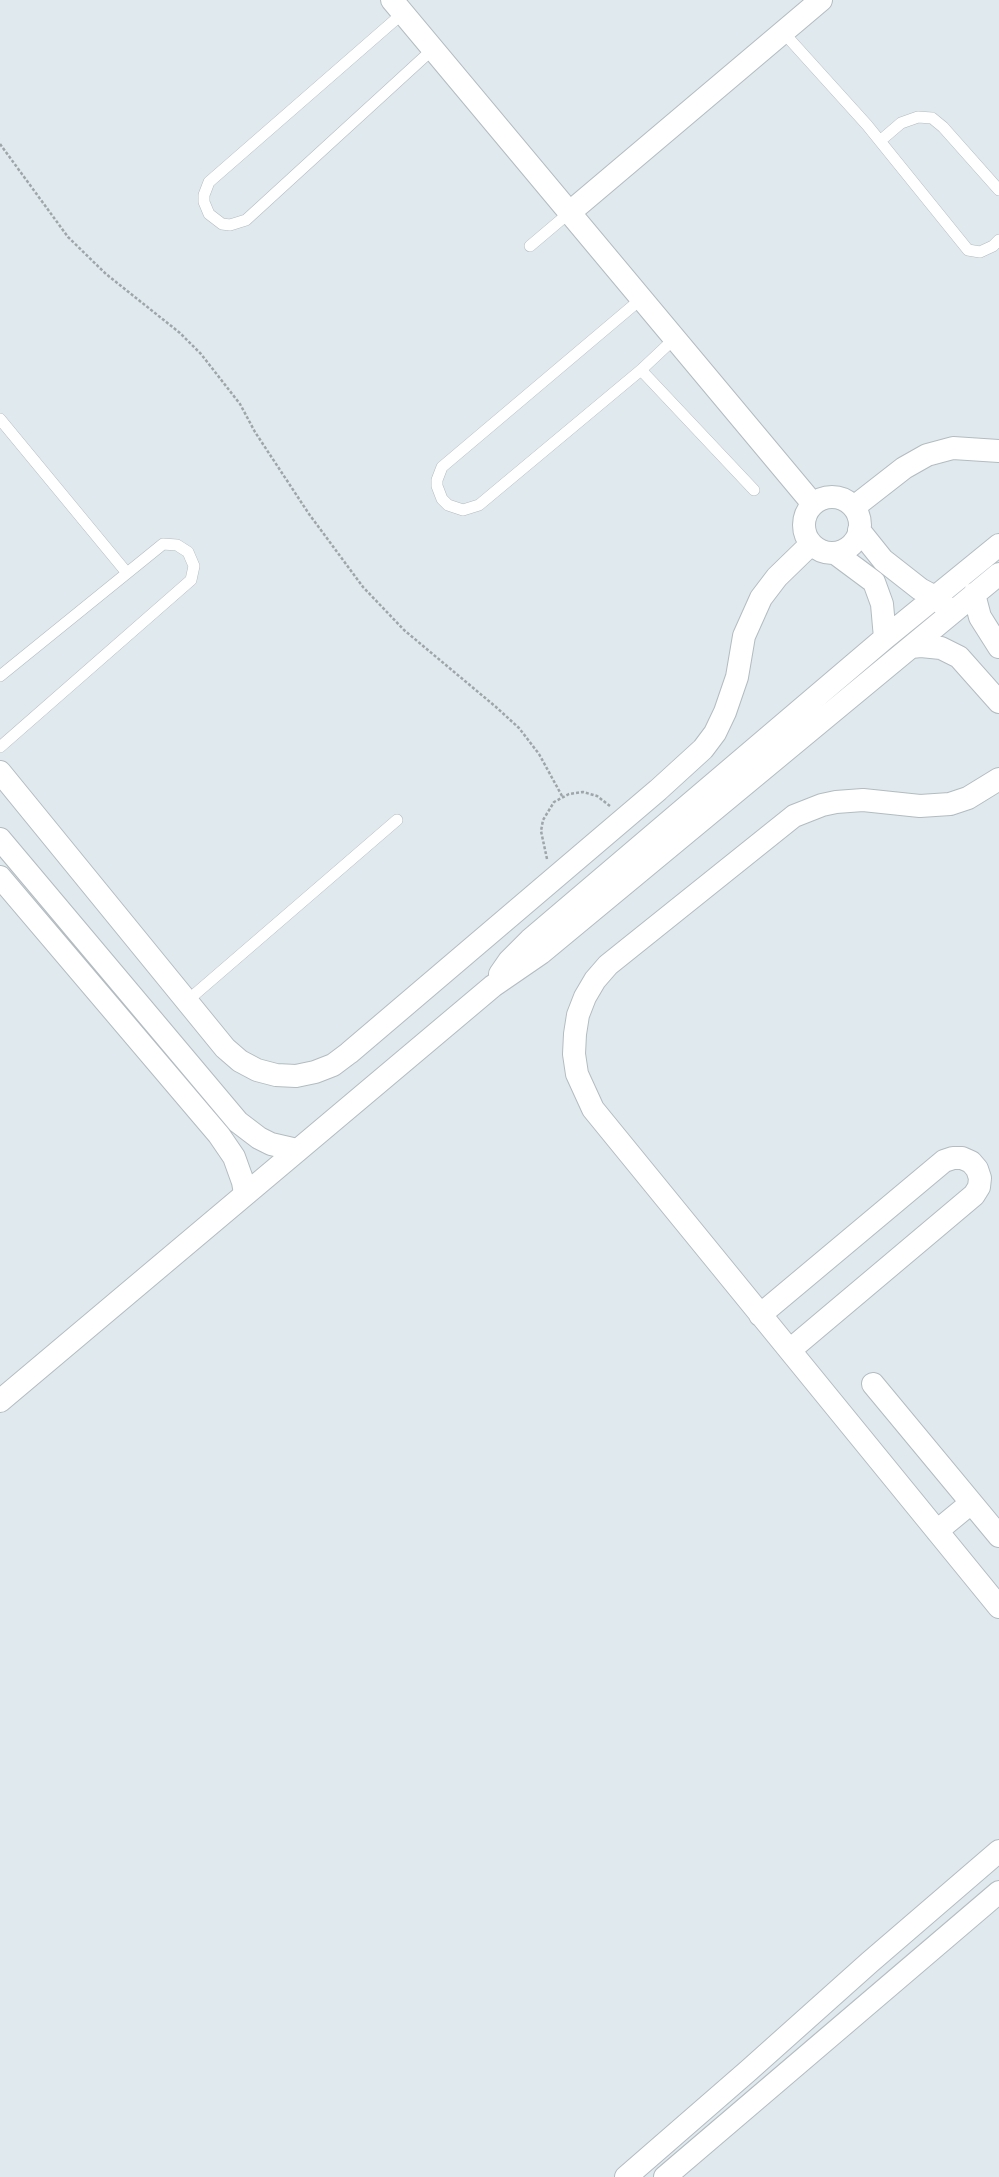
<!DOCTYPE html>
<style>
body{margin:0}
canvas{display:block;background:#e0e9ee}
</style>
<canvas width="999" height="2177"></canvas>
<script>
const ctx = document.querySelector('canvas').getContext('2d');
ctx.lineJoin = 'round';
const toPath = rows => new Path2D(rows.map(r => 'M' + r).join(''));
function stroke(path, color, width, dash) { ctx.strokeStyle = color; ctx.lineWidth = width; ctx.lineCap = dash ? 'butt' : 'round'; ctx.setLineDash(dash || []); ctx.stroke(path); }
const lane = toPath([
 [403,13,209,182,204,195,204,202,209,214,222,224,230,225,246,220,433,49],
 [783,32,867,125,968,250,980,252,993,246,999,240],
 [880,141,901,123,918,117,932,118,943,127,999,190],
 [530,246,569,213],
 [641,299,442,467,437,480,437,486,442,499,448,505,463,510,479,505,641,370,674,339],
 [641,370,754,490],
 [0,419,127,573],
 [0,676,163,544,177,545,188,552,194,566,191,580,0,747],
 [187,1001,397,820]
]);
const street = toPath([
 [392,0,813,504],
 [569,213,821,0],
 '804 525a28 28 0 1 1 56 0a28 28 0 1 1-56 0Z',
 [854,507,904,468,927,455,953,448,999,451],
 [859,530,883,560,920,589,935,597,946,607],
 [835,553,874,582,882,604,885,638],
 [974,594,980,617,999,647],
 [911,647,921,646,941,648,959,657,999,702],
 [0,772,225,1048,240,1061,257,1070,276,1075,296,1076,315,1072,333,1065,349,1053,658,790,703,749,715,733,725,712,737,677,744,636,761,598,777,577,811,544],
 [999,779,968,798,950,804,920,806,863,800,836,802,822,805,794,816,608,965,595,980,585,997,578,1015,575,1034,574,1054,577,1074,593,1109,999,1607],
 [0,839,238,1122,259,1138,271,1144,297,1150],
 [0,877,219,1135,234,1157,243,1182,245,1194],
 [500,974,509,961,530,940,885,638,999,545],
 [760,1315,944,1161,953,1158,962,1158,971,1162,977,1169,980,1178,979,1187,974,1195,790,1350],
 [873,1384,999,1536],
 [0,1401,493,986,541,953,999,574],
 [937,1531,971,1503],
 [626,2177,748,2071,870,1962,999,1851],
 [665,2177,999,1892]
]);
stroke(lane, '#b3bcc1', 12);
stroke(street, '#b3bcc1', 24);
stroke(toPath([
 [0,144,68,237,106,274,180,333,201,354,240,404,255,432,309,514,363,587,404,630,496,707,519,728,539,754,562,796],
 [547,859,541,831,543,820,554,802,569,794,583,792,597,796,610,806]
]), '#9fa6aa', 2.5, [3, 2]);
stroke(lane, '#fff', 11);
stroke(street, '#fff', 22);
</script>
